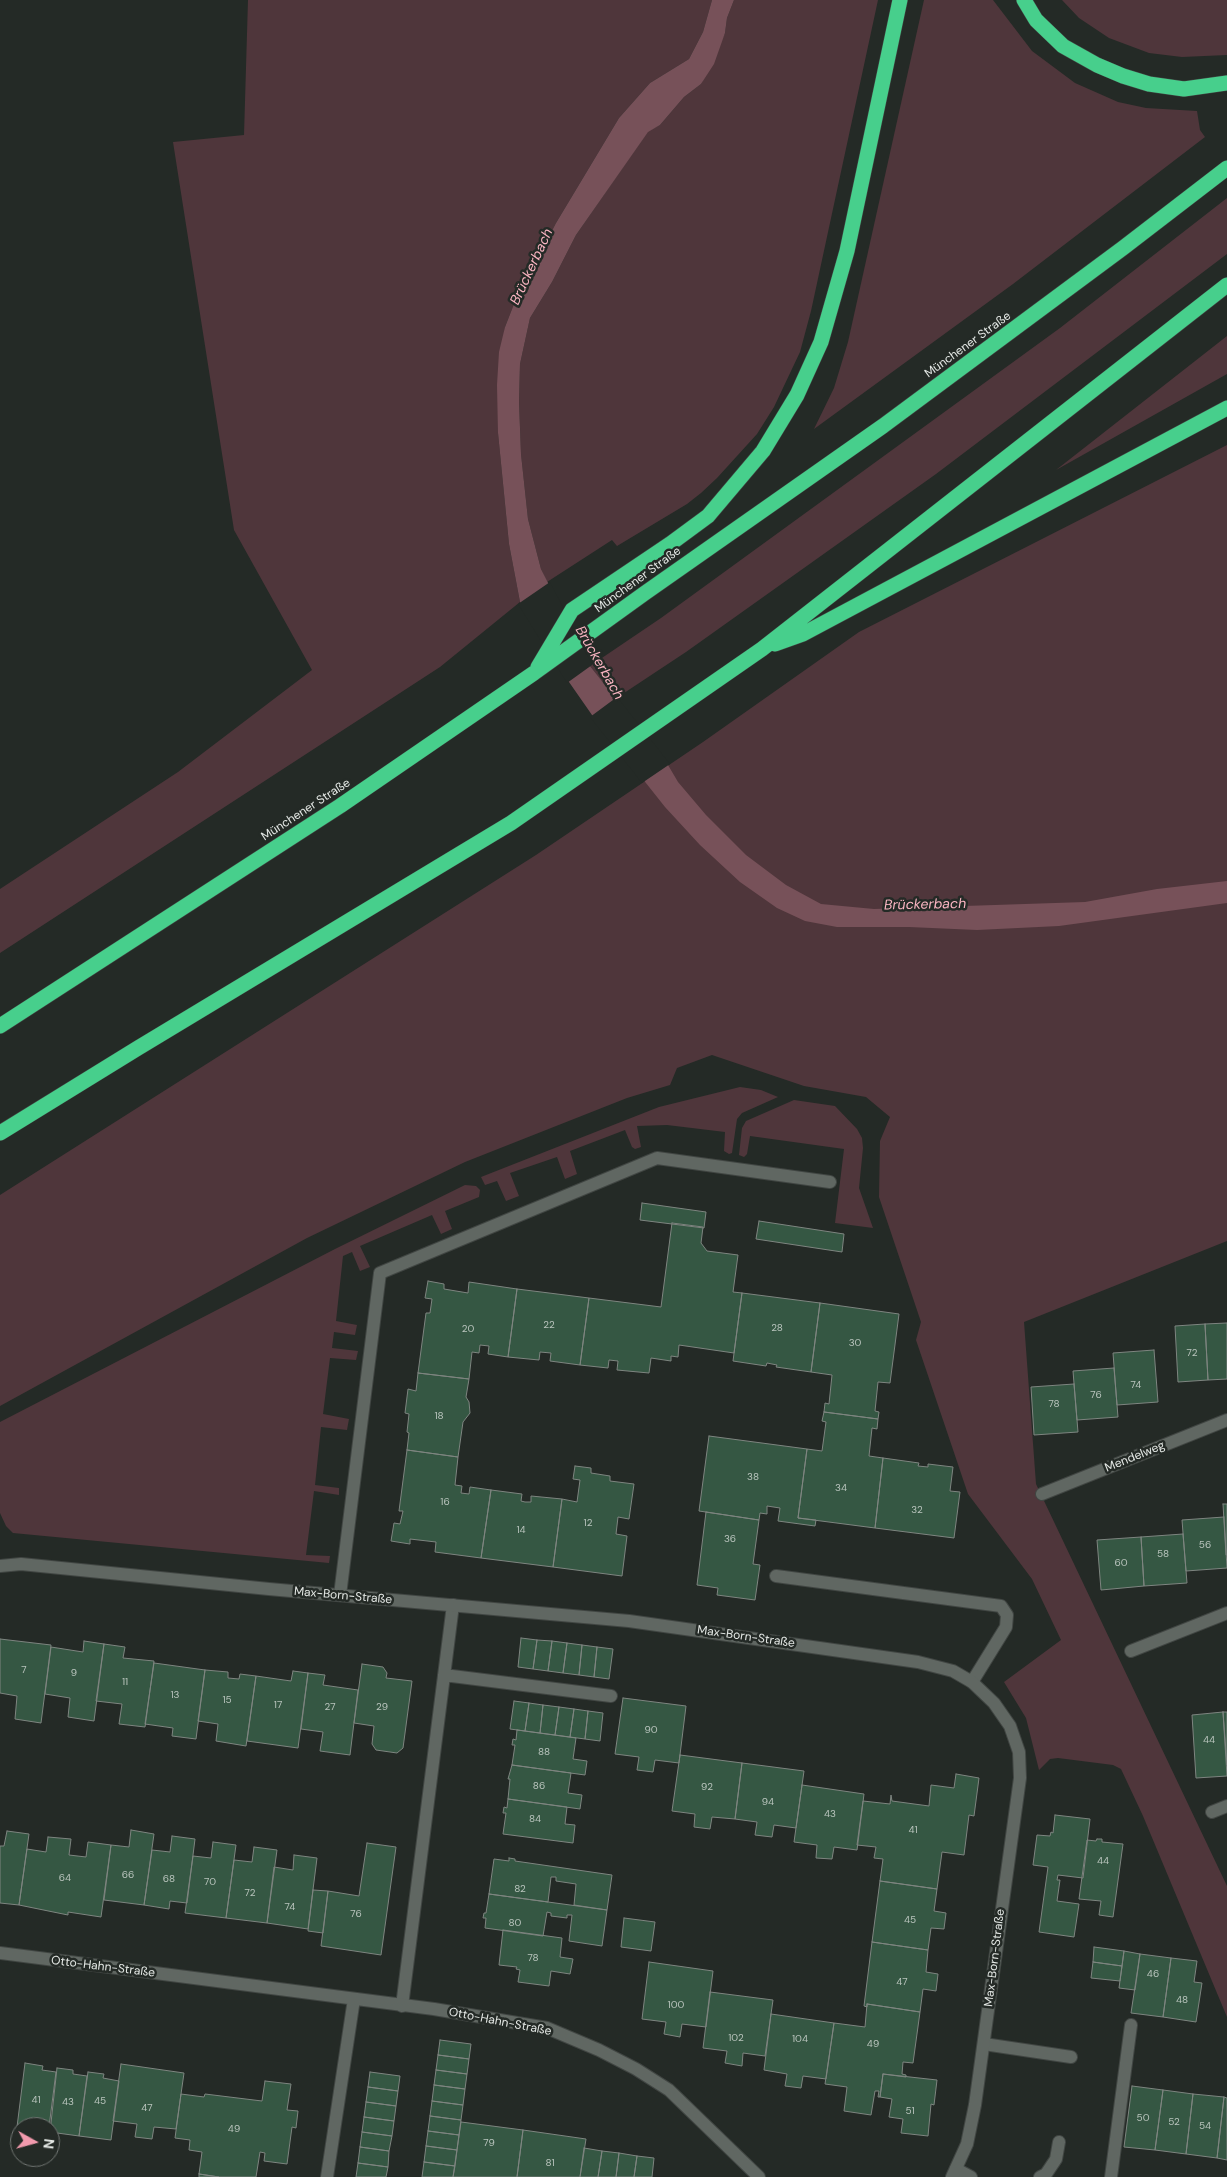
<!DOCTYPE html>
<meta charset="utf-8">
<style>
body{margin:0}
#map{position:relative;width:1227px;height:2177px;overflow:hidden;background:#242a26;font-family:"DM Sans",sans-serif}
canvas{display:block}
.north{position:absolute;left:10px;top:2117px;width:50px;height:50px;box-sizing:border-box;background:#242a26;border:1px solid #717673;border-radius:50%;rotate:97deg;font-size:14px;font-weight:700;line-height:20px;text-align:center;color:#e5e9e6}
.north::after{content:'';display:block;margin:auto;width:18px;height:22px;background:#f29aad;clip-path:polygon(50% 0,100% 100%,50% 72%,0 100%)}
</style>
<div id="map">
<canvas width="1227" height="2177"></canvas>
<div class="north">N</div>
</div>
<script>
const ctx = document.querySelector('canvas').getContext('2d');
ctx.lineJoin = 'round';
function paint(path, color) { ctx.fillStyle = color; ctx.fill(path, 'evenodd'); }
const toPath = rows => new Path2D(rows.map(r => 'M' + r).join(''));
function stroke(path, color, width, dash) { ctx.strokeStyle = color; ctx.lineWidth = width; ctx.lineCap = dash ? 'butt' : 'round'; ctx.setLineDash(dash || []); ctx.stroke(path); }
function drawText(font, color, halo, rows, align = 'center') {
  ctx.font = font + ' "DM Sans",sans-serif'; ctx.lineWidth = 5; ctx.setLineDash([]); ctx.textBaseline = 'middle'; ctx.strokeStyle = halo; ctx.fillStyle = color; for (const [text, x, y, turn = 0] of rows) {
    ctx.save(); ctx.translate(x, y); ctx.rotate((+turn || 0) * Math.PI / 180); ctx.textAlign = isNaN(turn) ? turn : align; if (halo) ctx.strokeText(text, 0, 0); ctx.fillText(text, 0, 0); ctx.restore();
  }
}
paint(toPath([
 [248,0,712,0,703,32,689,59,650,83,619,118,556,223,514,304,505,327,498,433,509,544,520,602,440,667,0,953,0,889,178,772,312,670,234,530,173,142,244,135],
 [734,0,878,0,811,311,800,352,774,407,757,434,717,478,701,493,687,504,617,546,612,540,547,582,541,569,528,519,521,454,519,402,520,364,530,318,552,282,576,235,648,131,660,125,684,97,701,84,725,33,727,18],
 [924,0,993,0,1032,51,1075,83,1118,102,1146,108,1197,111,1200,130,1205,137,1013,284,814,429,834,388,848,342],
 [1062,0,1227,0,1227,55,1182,57,1149,53,1109,38,1079,18],
 [1227,198,1227,254,936,474,686,652,615,699,590,666,661,618,1060,328],
 [1227,336,1227,374,1056,470],
 [1227,445,1227,1241,1024,1322,1036,1484,1227,1886,1227,2017,1143,1816,1121,1769,1113,1765,1058,1758,1050,1759,1039,1770,1026,1718,1004,1682,1061,1640,1032,1579,968,1494,916,1340,921,1322,879,1197,880,1141,890,1117,866,1097,804,1086,712,1055,677,1068,670,1085,627,1098,465,1162,307,1238,0,1406,0,1195,536,855,703,742,859,632],
 [740,1087,761,1090,778,1097,742,1113,737,1119,732,1153,729,1154,724,1151,725,1132,667,1125,637,1126,641,1147,635,1149,632,1147,625,1130,570,1151,577,1174,565,1179,557,1157,510,1173,519,1196,506,1201,497,1181,485,1185,481,1177,659,1107],
 [794,1100,835,1106,857,1129,862,1138,863,1148,859,1188,873,1228,835,1223,844,1149,750,1136,747,1154,744,1157,739,1155,742,1128,746,1121],
 [465,1185,476,1186,480,1190,479,1197,445,1211,452,1229,441,1234,432,1215,360,1246,370,1267,360,1271,352,1252,343,1256,336,1321,357,1325,355,1335,334,1332,332,1348,358,1351,356,1360,330,1358,323,1414,349,1419,347,1430,321,1427,315,1485,339,1488,339,1495,314,1491,306,1555,330,1556,329,1563,13,1533,6,1526,0,1513,0,1422,335,1249]
]), '#4f363b');
paint(toPath([
 [712,0,734,0,727,18,725,33,714,64,701,84,684,97,660,125,648,132,576,235,552,282,530,318,520,364,519,402,521,454,528,519,541,569,590,666,668,765,678,782,706,815,746,855,786,885,821,904,874,909,1085,902,1157,889,1227,881,1227,903,1059,926,977,930,909,927,837,927,805,921,777,908,740,882,700,845,665,807,592,715,569,682,520,602,509,544,498,433,497,385,499,352,505,327,514,304,556,223,619,118,650,83,689,59,703,32]
]), '#775159');
paint(toPath([
 [550,582,592,665,567,683,518,604],
 [617,697,670,764,642,783,590,717]
]), '#242a26');
const building = toPath([
 [642,1203,706,1212,704,1228,640,1220,642,1203],
 [759,1221,844,1234,842,1252,756,1239,759,1221],
 [672,1223,703,1227,701,1243,707,1251,738,1255,733,1292,742,1293,734,1353,679,1345,678,1357,671,1356,671,1361,651,1358,649,1373,617,1370,618,1361,609,1360,608,1368,580,1365,589,1298,661,1307,672,1223],
 [428,1281,444,1284,444,1289,468,1293,469,1282,517,1289,508,1357,488,1354,489,1346,480,1345,479,1353,472,1352,469,1379,418,1373,426,1313,430,1313,432,1299,425,1298,428,1281],
 [517,1289,589,1298,580,1365,550,1361,551,1353,540,1352,539,1360,508,1357,517,1289],
 [742,1293,820,1303,811,1372,776,1367,777,1365,767,1363,766,1366,733,1361,742,1293],
 [820,1303,899,1314,890,1383,878,1382,875,1411,879,1412,878,1419,824,1412,825,1403,829,1404,832,1375,811,1372,820,1303],
 [1227,1323,1227,1379,1208,1380,1205,1324,1227,1323],
 [1205,1324,1208,1380,1178,1382,1175,1326,1205,1324],
 [1154,1350,1158,1402,1117,1405,1113,1353,1154,1350],
 [1114,1368,1118,1417,1077,1420,1073,1371,1114,1368],
 [418,1373,469,1379,466,1397,469,1402,470,1413,463,1422,458,1457,407,1450,409,1433,407,1432,409,1414,405,1413,408,1389,416,1391,418,1373],
 [1074,1384,1078,1432,1034,1435,1031,1387,1074,1384],
 [824,1412,878,1419,877,1429,872,1428,869,1456,883,1458,875,1528,798,1518,807,1449,822,1451,826,1422,822,1421,824,1412],
 [709,1436,807,1449,798,1518,816,1520,815,1526,778,1521,780,1508,767,1506,767,1514,760,1513,759,1520,699,1511,709,1436],
 [407,1450,458,1457,455,1485,462,1486,461,1493,469,1494,470,1487,491,1490,481,1558,435,1552,436,1542,410,1539,410,1544,391,1541,394,1523,400,1524,403,1511,399,1511,407,1450],
 [883,1458,919,1463,918,1466,928,1467,928,1464,953,1467,950,1491,960,1492,954,1538,875,1528,883,1458],
 [575,1466,591,1468,591,1473,610,1476,610,1481,634,1484,629,1519,618,1517,616,1534,627,1536,622,1576,553,1567,562,1499,577,1502,580,1480,573,1479,575,1466],
 [491,1490,522,1494,521,1501,525,1502,531,1502,531,1496,562,1499,553,1567,481,1558,491,1490],
 [1223,1504,1227,1504,1227,1555,1226,1555,1223,1504],
 [706,1512,759,1520,753,1564,760,1565,755,1600,717,1595,718,1588,697,1585,706,1512],
 [1224,1517,1227,1568,1186,1571,1182,1520,1224,1517],
 [1183,1534,1187,1583,1144,1586,1141,1537,1183,1534],
 [1141,1537,1144,1586,1101,1590,1097,1540,1141,1537],
 [521,1638,537,1640,533,1669,518,1667,521,1638],
 [0,1639,51,1645,41,1723,15,1719,17,1696,0,1693,0,1639],
 [537,1640,552,1641,548,1671,533,1669,537,1640],
 [84,1641,104,1644,94,1721,68,1717,70,1698,45,1694,51,1647,83,1652,84,1641],
 [552,1641,567,1643,563,1673,548,1671,552,1641],
 [567,1643,582,1645,579,1675,563,1673,567,1643],
 [104,1644,125,1647,123,1658,154,1661,145,1727,119,1724,122,1704,96,1701,104,1644],
 [582,1645,597,1647,594,1677,579,1675,582,1645],
 [597,1647,613,1649,609,1679,594,1677,597,1647],
 [154,1663,205,1670,196,1739,172,1736,173,1728,145,1724,154,1663],
 [362,1664,383,1667,387,1673,386,1678,412,1681,403,1748,397,1753,376,1750,372,1744,374,1726,354,1723,362,1664],
 [205,1670,228,1672,228,1678,239,1679,240,1674,256,1676,246,1746,216,1741,218,1724,198,1721,205,1670],
 [293,1671,308,1673,298,1748,247,1741,256,1676,291,1681,293,1671],
 [308,1673,325,1675,323,1685,358,1690,350,1755,320,1751,323,1732,301,1729,308,1673],
 [623,1698,686,1706,679,1763,655,1760,653,1772,637,1770,639,1757,615,1754,623,1698],
 [514,1701,529,1703,525,1731,510,1729,514,1701],
 [529,1703,543,1705,540,1733,525,1731,529,1703],
 [543,1705,559,1707,555,1735,540,1733,543,1705],
 [559,1707,574,1709,570,1737,555,1735,559,1707],
 [574,1709,588,1711,585,1739,570,1737,574,1709],
 [588,1711,603,1713,600,1741,585,1739,588,1711],
 [1223,1712,1227,1712,1227,1765,1223,1712],
 [1223,1712,1227,1776,1196,1778,1192,1715,1223,1712],
 [517,1730,576,1738,573,1759,587,1761,585,1775,512,1765,515,1745,512,1745,513,1739,516,1740,517,1730],
 [680,1755,742,1763,735,1819,712,1817,710,1829,694,1827,695,1814,672,1811,680,1755],
 [742,1763,804,1771,796,1828,774,1825,772,1837,755,1835,757,1822,735,1819,742,1763],
 [512,1765,571,1773,568,1793,582,1795,580,1809,508,1799,510,1779,508,1779,512,1765],
 [956,1774,979,1778,974,1816,969,1815,964,1855,942,1852,937,1889,880,1881,883,1859,874,1858,876,1847,857,1845,863,1801,890,1804,891,1795,892,1801,929,1806,931,1785,954,1788,956,1774],
 [802,1785,864,1794,857,1850,834,1847,832,1859,816,1858,817,1845,794,1842,802,1785],
 [508,1799,567,1807,565,1824,575,1825,573,1843,503,1834,506,1813,503,1813,504,1807,507,1808,508,1799],
 [1055,1815,1090,1819,1083,1878,1058,1875,1057,1880,1060,1880,1057,1901,1079,1904,1074,1937,1039,1932,1048,1867,1033,1865,1037,1835,1050,1836,1051,1832,1053,1833,1055,1815],
 [131,1830,154,1834,144,1905,104,1900,111,1845,129,1847,131,1830],
 [7,1831,29,1834,19,1905,0,1903,0,1846,4,1846,7,1831],
 [172,1836,195,1839,187,1903,170,1901,169,1909,144,1905,152,1850,170,1852,172,1836],
 [48,1837,71,1839,69,1855,86,1857,88,1842,111,1845,101,1917,68,1912,68,1915,19,1905,27,1849,46,1852,48,1837],
 [1097,1839,1102,1839,1102,1842,1123,1844,1113,1917,1099,1915,1101,1901,1079,1899,1087,1840,1096,1841,1097,1839],
 [213,1842,236,1845,226,1918,185,1913,193,1856,211,1858,213,1842],
 [367,1843,396,1847,381,1955,321,1946,328,1891,359,1896,367,1843],
 [254,1847,277,1850,267,1923,226,1918,234,1860,252,1862,254,1847],
 [294,1855,317,1858,308,1929,267,1923,274,1867,293,1870,294,1855],
 [509,1858,515,1859,515,1861,612,1875,607,1910,574,1905,576,1884,556,1881,556,1877,551,1877,548,1902,489,1894,494,1859,509,1861,509,1858],
 [880,1881,937,1889,934,1911,946,1913,944,1929,931,1928,928,1950,872,1942,880,1881],
 [313,1890,328,1891,323,1933,308,1931,313,1890],
 [489,1894,607,1910,602,1946,569,1941,572,1915,567,1915,567,1918,551,1916,551,1913,547,1912,543,1936,485,1928,486,1918,483,1918,484,1913,486,1913,489,1894],
 [624,1918,655,1922,651,1951,621,1947,624,1918],
 [503,1930,562,1938,560,1957,573,1959,570,1974,551,1971,549,1986,518,1982,520,1970,516,1969,517,1967,499,1965,503,1930],
 [872,1942,928,1950,926,1972,938,1974,936,1991,923,1989,920,2012,867,2004,867,2007,864,2006,872,1942],
 [1094,1947,1124,1951,1122,1966,1093,1962,1094,1947],
 [1124,1951,1140,1954,1135,1990,1119,1988,1124,1951],
 [1140,1954,1171,1958,1163,2017,1131,2013,1140,1954],
 [1171,1958,1197,1961,1194,1982,1202,1983,1196,2022,1163,2017,1171,1958],
 [649,1962,713,1971,706,2027,682,2024,680,2037,664,2034,666,2022,642,2019,649,1962],
 [1093,1962,1122,1966,1120,1981,1091,1978,1093,1962],
 [710,1992,773,2000,765,2056,743,2053,742,2066,725,2063,727,2051,703,2048,710,1992],
 [867,2004,920,2012,913,2063,903,2062,902,2074,906,2075,906,2077,883,2074,880,2097,878,2097,879,2091,875,2091,871,2115,844,2111,847,2087,825,2084,834,2023,865,2027,867,2004],
 [771,2014,834,2023,826,2079,803,2076,801,2088,785,2086,787,2074,764,2070,771,2014],
 [440,2040,471,2044,469,2059,438,2055,440,2040],
 [438,2055,469,2059,467,2074,436,2070,438,2055],
 [25,2063,43,2066,42,2070,56,2072,49,2127,17,2127,25,2063],
 [121,2064,184,2073,176,2129,154,2127,152,2139,135,2137,137,2124,113,2121,121,2064],
 [57,2068,73,2070,73,2074,87,2076,79,2136,50,2132,57,2068],
 [436,2070,467,2074,465,2089,434,2085,436,2070],
 [88,2072,104,2074,103,2078,119,2081,111,2140,79,2136,88,2072],
 [370,2072,400,2076,398,2091,368,2087,370,2072],
 [883,2074,937,2080,934,2105,931,2104,928,2136,901,2133,903,2119,889,2117,892,2099,880,2097,883,2074],
 [265,2081,291,2084,287,2110,298,2111,296,2128,292,2127,287,2164,264,2161,265,2153,260,2152,256,2177,219,2177,199,2174,202,2152,189,2150,190,2140,175,2138,181,2094,204,2097,205,2094,262,2101,265,2081],
 [434,2085,465,2089,463,2105,432,2101,434,2085],
 [1132,2086,1163,2090,1155,2150,1124,2147,1132,2086],
 [368,2087,398,2091,396,2106,366,2102,368,2087],
 [1163,2090,1193,2094,1186,2154,1155,2150,1163,2090],
 [1193,2094,1224,2097,1217,2158,1186,2154,1193,2094],
 [1224,2097,1227,2098,1227,2160,1217,2158,1224,2097],
 [432,2101,463,2105,461,2120,430,2116,432,2101],
 [366,2102,396,2106,394,2121,364,2117,366,2102],
 [430,2116,461,2120,459,2135,428,2131,430,2116],
 [364,2117,394,2121,392,2136,362,2132,364,2117],
 [461,2122,523,2130,517,2177,453,2177,461,2122],
 [523,2130,586,2139,580,2177,517,2177,523,2130],
 [428,2131,459,2135,457,2150,426,2146,428,2131],
 [362,2132,392,2136,389,2151,360,2147,362,2132],
 [426,2146,457,2150,455,2166,424,2162,426,2146],
 [360,2147,389,2151,388,2167,358,2163,360,2147],
 [584,2148,602,2151,598,2177,580,2177,584,2148],
 [602,2151,619,2153,616,2177,598,2177,602,2151],
 [619,2153,637,2156,634,2177,616,2177,619,2153],
 [637,2156,654,2158,652,2177,634,2177,637,2156],
 [424,2162,455,2166,453,2177,422,2177,424,2162],
 [358,2163,388,2167,386,2177,356,2177,358,2163],
 [199,2174,219,2177,199,2177,199,2174]
]);
paint(building, '#355743');
stroke(building, '#7e8580', 1);
const lane = toPath([
 [776,1576,1001,1606,1007,1615,1006,1627,972,1682],
 [340,1595,380,1273,657,1158,830,1182],
 [444,1675,611,1696],
 [402,2006,453,1605],
 [984,2044,1071,2057],
 [956,2169,971,2177],
 [1040,2177,1046,2174,1056,2159,1059,2142],
 [1111,2177,1131,2025]
]);
const street = toPath([
 [1042,1494,1227,1420],
 [0,1566,21,1564,269,1589,629,1621,918,1662,953,1671,972,1682,994,1703,1010,1726,1019,1752,1020,1778,975,2105,967,2144,952,2177],
 [1131,1651,1227,1613],
 [1212,1812,1227,1806],
 [0,1953,434,2009,547,2028,599,2050,636,2069,669,2090,759,2177],
 [327,2177,354,1999]
]);
const highway = toPath([
 [1024,0,1036,20,1063,46,1097,65,1123,76,1149,84,1184,89,1227,83],
 [775,644,803,634,1227,408],
 [538,667,572,610,670,544,708,516,763,451,797,395,821,342,847,251,900,0],
 [0,1026,340,806,534,673,645,593,883,426,1123,248,1227,168],
 [0,1133,138,1048,511,823,762,649,1227,285]
]);
stroke(lane, '#414643', 14);
stroke(street, '#414643', 14);
stroke(highway, '#414643', 16);
stroke(lane, '#606762', 12);
stroke(street, '#606762', 12);
stroke(highway, '#47cf8c', 15);
drawText('10px', '#b9c4bd', null, [
 ["22",549,1325],
 ["28",777,1328],
 ["20",468,1329],
 ["30",855,1343],
 ["72",1192,1353],
 ["74",1136,1385],
 ["76",1096,1395],
 ["78",1054,1404],
 ["18",439,1416],
 ["38",753,1477],
 ["34",841,1488],
 ["16",445,1502],
 ["32",917,1510],
 ["12",588,1523],
 ["14",521,1530],
 ["36",730,1539],
 ["56",1205,1545],
 ["58",1163,1554],
 ["60",1121,1563],
 ["7",24,1670],
 ["9",74,1673],
 ["11",125,1682],
 ["13",175,1695],
 ["15",227,1700],
 ["17",278,1705],
 ["27",330,1707],
 ["29",382,1707],
 ["90",651,1730],
 ["44",1209,1740],
 ["88",544,1752],
 ["86",539,1786],
 ["92",707,1787],
 ["94",768,1802],
 ["43",830,1814],
 ["84",535,1819],
 ["41",913,1830],
 ["44",1103,1861],
 ["66",128,1875],
 ["64",65,1878],
 ["68",169,1879],
 ["70",210,1882],
 ["82",520,1889],
 ["72",250,1893],
 ["74",290,1907],
 ["76",356,1914],
 ["45",910,1920],
 ["80",515,1923],
 ["78",533,1958],
 ["46",1153,1974],
 ["47",902,1982],
 ["48",1182,2000],
 ["100",676,2005],
 ["102",736,2038],
 ["104",800,2039],
 ["49",873,2044],
 ["41",36,2100],
 ["45",100,2101],
 ["43",68,2102],
 ["47",147,2108],
 ["51",910,2111],
 ["50",1143,2118],
 ["52",1174,2122],
 ["54",1205,2126],
 ["49",234,2129],
 ["79",489,2143],
 ["81",550,2163]
]);
drawText('12px', '#e5e9e6', '#242a26', [
 ["Münchener Straße",968,345,-36],
 ["Münchener Straße",638,580,-36],
 ["Münchener Straße",306,810,-33],
 ["Mendelweg",1135,1457,-22],
 ["Max-Born-Straße",343,1596,5],
 ["Max-Born-Straße",746,1637,8],
 ["Max-Born-Straße",995,1958,-83],
 ["Otto-Hahn-Straße",103,1967,7],
 ["Otto-Hahn-Straße",500,2022,11]
]);
drawText('italic 14px', '#fab5c2', '#242a26', [
 ["Brückerbach",532,267,-65],
 ["Brückerbach",599,663,60],
 ["Brückerbach",925,905,-1]
]);
</script>
